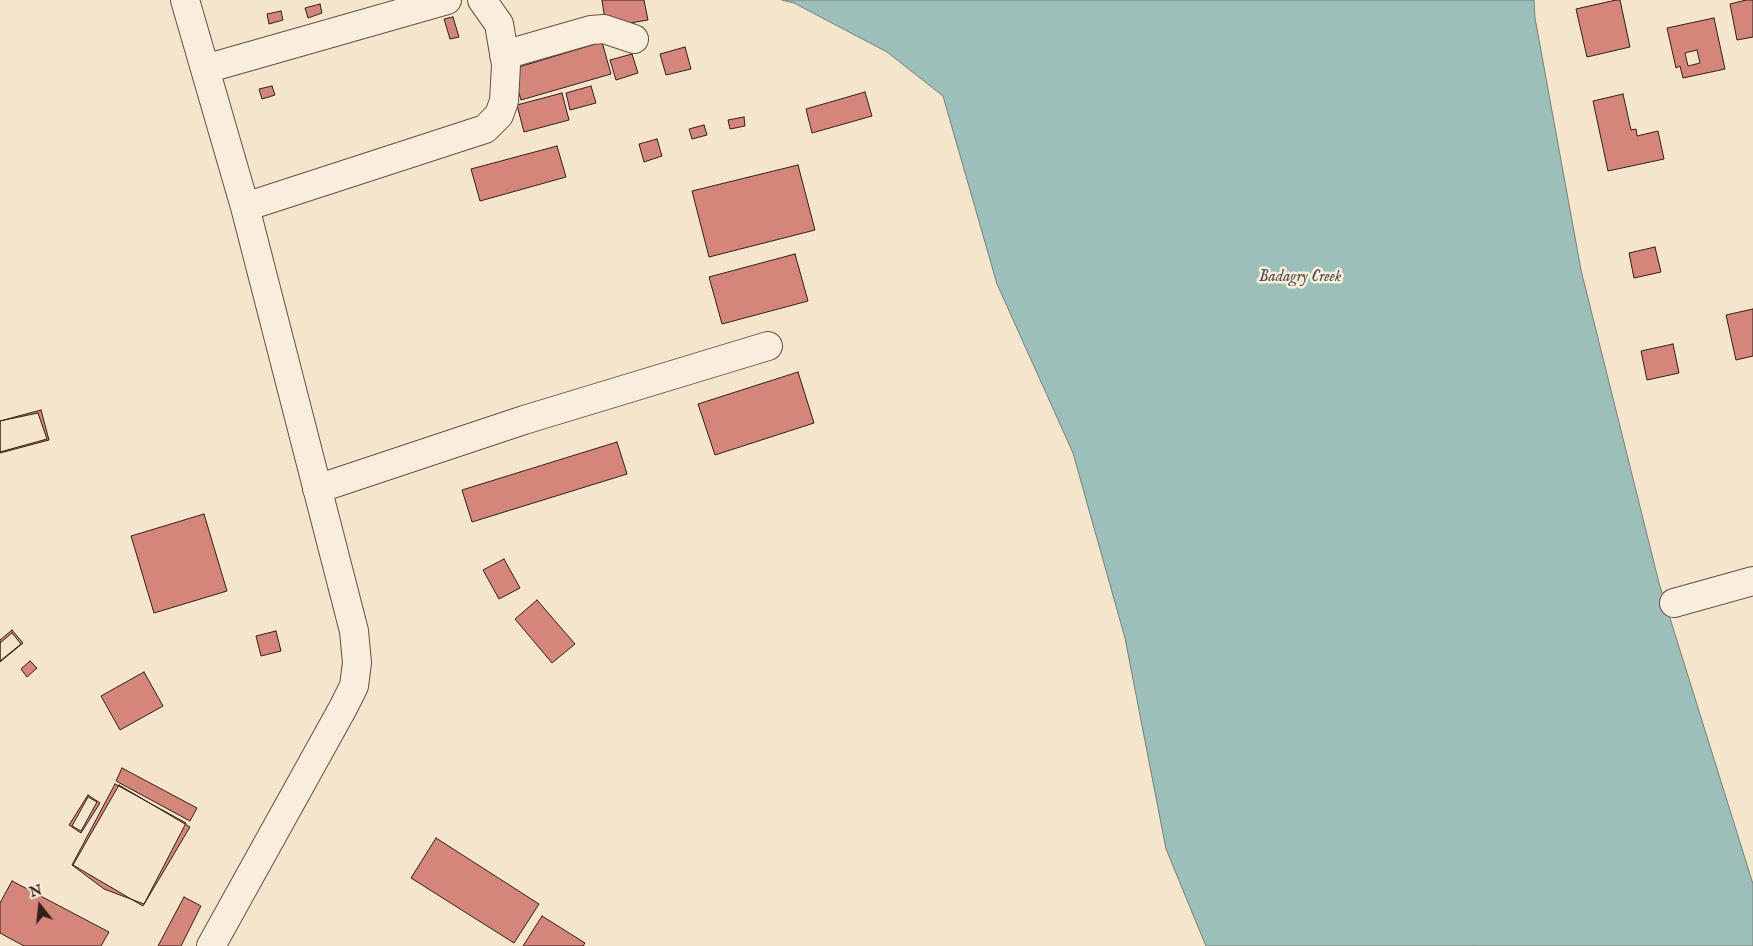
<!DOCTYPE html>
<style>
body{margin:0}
#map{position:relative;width:1753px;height:946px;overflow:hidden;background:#f6e5cd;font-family:"IM FELL English",serif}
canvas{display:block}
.north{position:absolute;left:15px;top:881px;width:50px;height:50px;-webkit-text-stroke:4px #f9eede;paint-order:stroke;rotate:344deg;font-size:14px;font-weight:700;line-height:20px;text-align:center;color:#321f17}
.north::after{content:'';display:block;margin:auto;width:18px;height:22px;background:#321f17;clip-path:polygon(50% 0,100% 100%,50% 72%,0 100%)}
</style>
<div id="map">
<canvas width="1753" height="946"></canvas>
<div class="north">N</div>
</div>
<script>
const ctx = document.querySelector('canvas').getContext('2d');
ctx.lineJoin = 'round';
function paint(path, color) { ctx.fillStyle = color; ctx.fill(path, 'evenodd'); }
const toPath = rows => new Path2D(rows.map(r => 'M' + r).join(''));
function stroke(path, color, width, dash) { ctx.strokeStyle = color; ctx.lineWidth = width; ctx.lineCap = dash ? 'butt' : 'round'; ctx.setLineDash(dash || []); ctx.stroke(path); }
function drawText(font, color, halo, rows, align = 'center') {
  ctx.font = font + ' "IM FELL English",serif'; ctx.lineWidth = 5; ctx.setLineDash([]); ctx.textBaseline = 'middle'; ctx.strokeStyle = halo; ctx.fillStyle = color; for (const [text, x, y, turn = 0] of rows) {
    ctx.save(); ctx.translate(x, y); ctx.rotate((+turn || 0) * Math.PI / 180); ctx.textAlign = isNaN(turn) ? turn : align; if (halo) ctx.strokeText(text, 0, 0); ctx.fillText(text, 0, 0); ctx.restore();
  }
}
const water = toPath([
 [782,0,1534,0,1535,18,1581,270,1659,583,1753,884,1753,946,1206,946,1166,849,1125,638,1073,453,997,284,943,96,887,52,794,3,782,0]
]);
paint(water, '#9dbfba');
stroke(water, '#727f79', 1);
const building = toPath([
 [602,0,644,0,648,20,606,27,602,0],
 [1616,0,1620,0,1630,47,1587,57,1576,9,1616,0],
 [1746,0,1753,0,1753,37,1737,40,1730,4,1746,0],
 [320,4,322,13,308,18,305,8,320,4],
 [281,11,283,20,269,24,267,14,281,11],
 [453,17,459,37,450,39,444,19,453,17],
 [1714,18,1725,69,1683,78,1680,66,1676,68,1667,28,1714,18],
 [1697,50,1700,63,1688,66,1685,53,1697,50],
 [602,42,611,74,521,100,512,69,602,42],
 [685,47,691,69,666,75,660,54,685,47],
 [632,54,638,73,616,80,610,60,632,54],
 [272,86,275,95,262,99,259,89,272,86],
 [591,86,596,103,570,110,566,93,591,86],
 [865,92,872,116,812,133,806,109,865,92],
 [562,93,569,120,524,132,517,105,562,93],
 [1623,94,1631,130,1636,129,1637,136,1658,131,1664,159,1608,171,1593,101,1623,94],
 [744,117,745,126,730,129,728,120,744,117],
 [704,125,707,135,692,139,689,129,704,125],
 [657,139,662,156,644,162,639,144,657,139],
 [557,146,566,177,480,201,471,169,557,146],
 [798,165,815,230,709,257,692,191,798,165],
 [1655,247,1661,272,1634,278,1629,253,1655,247],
 [795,254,808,301,722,324,709,277,795,254],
 [1753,309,1753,356,1736,360,1726,315,1753,309],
 [1673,344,1679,373,1647,380,1641,351,1673,344],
 [798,372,814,423,715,455,698,404,798,372],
 [41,410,49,440,0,453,0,421,41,410],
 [38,413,47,439,0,452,0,421,38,413],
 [617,442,627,474,472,522,462,490,617,442],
 [204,514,227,591,154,613,131,536,204,514],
 [504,559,520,588,499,599,483,570,504,559],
 [537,600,575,644,552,663,515,619,537,600],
 [12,630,23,643,0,662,0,640,12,630],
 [276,631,281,651,261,656,256,636,276,631],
 [12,633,21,644,0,661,0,643,12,633],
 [30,661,37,668,27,677,21,669,30,661],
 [144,672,163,706,120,730,101,696,144,672],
 [122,768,197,808,190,821,116,781,122,768],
 [115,784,186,823,144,904,104,889,72,865,115,784],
 [119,785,190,827,143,906,73,865,119,785],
 [88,795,100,803,81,833,69,825,88,795],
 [88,797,97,802,81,831,72,826,88,797],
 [436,838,539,904,514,943,411,878,436,838],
 [12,881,109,932,101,946,24,946,0,933,0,903,12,881],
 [184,897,201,906,181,946,158,946,184,897],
 [542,916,585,943,583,946,523,946,542,916]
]);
paint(building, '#d4867b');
stroke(building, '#321f17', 1);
const minor = toPath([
 [185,0,245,207,354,631,357,663,354,686,343,708,211,946],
 [504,55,591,30,604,29,634,39],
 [205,69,447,0],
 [245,207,485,129,499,115,504,101,506,65,499,24,482,0],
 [317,489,524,420,768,346],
 [1674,603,1753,581]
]);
stroke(minor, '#635044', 30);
stroke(minor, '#f9eede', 28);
drawText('italic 16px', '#524f48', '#f9eede', [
 ["Badagry Creek",1300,278]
]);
</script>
